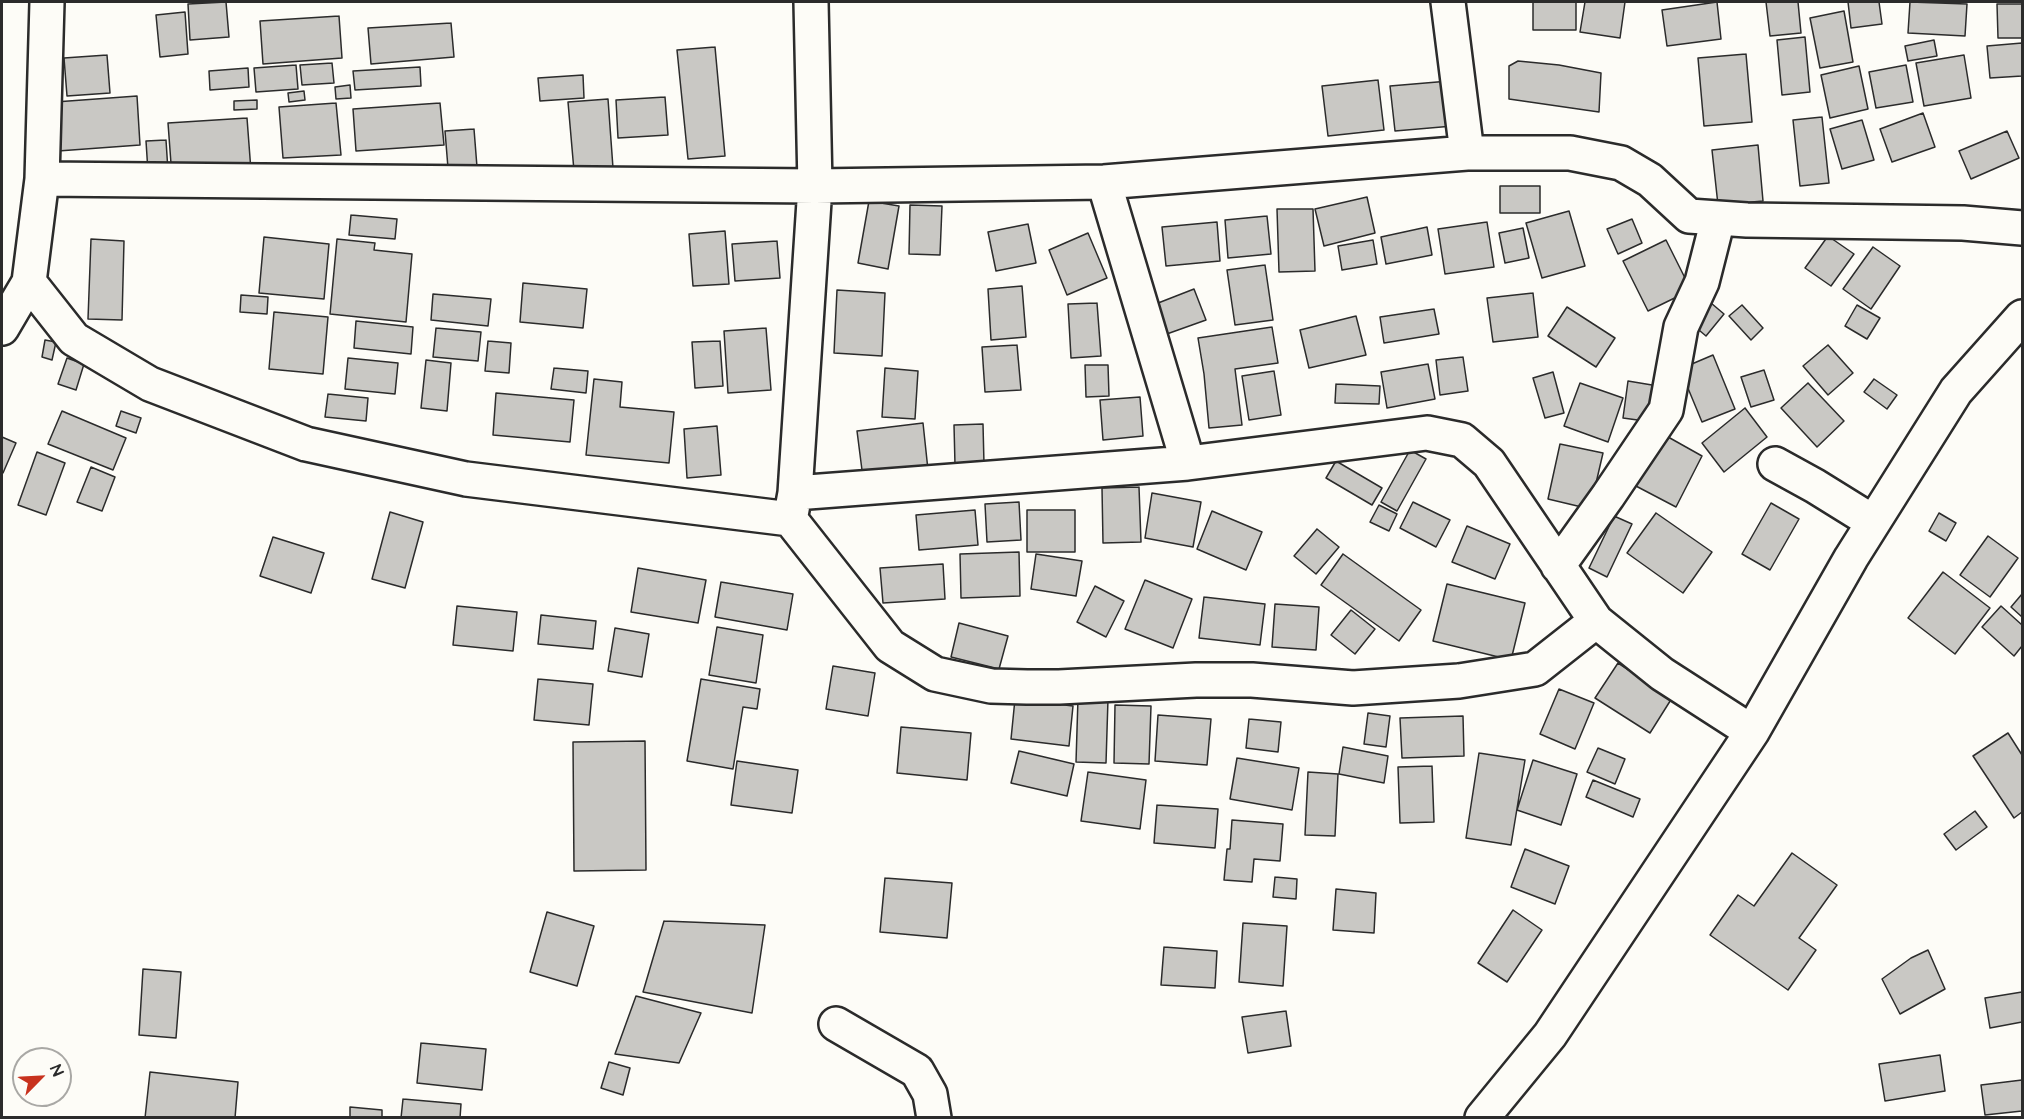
<!DOCTYPE html>
<style>
body{margin:0}
#map{position:relative;width:2024px;height:1119px;overflow:hidden;background:#fdfcf7;font-family:"Architects Daughter",sans-serif}
canvas{display:block}
.frame{position:absolute;inset:0;border:3px solid #2b2b2b;pointer-events:none}
.north{position:absolute;left:12px;top:1047px;width:60px;height:60px;box-sizing:border-box;background:#fdfcf7;border:2px solid #a9a8a5;border-radius:50%;rotate:66deg;font-size:16px;font-weight:700;line-height:24px;text-align:center;color:#2b2b2b}
.north::after{content:'';display:block;margin:auto;width:21px;height:27px;background:#c8321e;clip-path:polygon(50% 0,100% 100%,50% 72%,0 100%)}
</style>
<div id="map">
<canvas width="2024" height="1119"></canvas>
<div class="frame"></div>
<div class="north">N</div>
</div>
<script>
const ctx = document.querySelector('canvas').getContext('2d');
ctx.lineJoin = 'round';
function paint(path, color) { ctx.fillStyle = color; ctx.fill(path, 'evenodd'); }
const toPath = rows => new Path2D(rows.map(r => 'M' + r).join(''));
function stroke(path, color, width, dash) { ctx.strokeStyle = color; ctx.lineWidth = width; ctx.lineCap = dash ? 'butt' : 'round'; ctx.setLineDash(dash || []); ctx.stroke(path); }
const building = toPath([
 [226,2,229,37,190,40,188,4,226,2],
 [1533,2,1576,2,1576,30,1533,30,1533,2],
 [1585,2,1625,2,1620,38,1580,32,1585,2],
 [1717,2,1721,39,1667,46,1662,10,1717,2],
 [1766,2,1798,2,1801,33,1770,36,1766,2],
 [1848,2,1879,2,1882,24,1851,28,1848,2],
 [1910,2,1967,4,1965,36,1908,33,1910,2],
 [1997,4,2022,4,2022,38,1998,38,1997,4],
 [1844,11,1853,62,1820,68,1810,18,1844,11],
 [185,12,188,54,160,57,156,15,185,12],
 [339,16,342,58,263,64,260,21,339,16],
 [451,23,454,57,371,64,368,28,451,23],
 [1805,37,1810,92,1782,95,1777,40,1805,37],
 [1934,40,1937,56,1908,61,1905,46,1934,40],
 [2022,43,2022,76,1990,78,1987,46,2022,43],
 [715,47,725,156,688,159,677,50,715,47],
 [1746,54,1752,122,1704,126,1698,58,1746,54],
 [107,55,110,93,67,96,64,58,107,55],
 [1964,55,1971,98,1924,106,1916,63,1964,55],
 [1518,61,1559,65,1601,73,1599,112,1509,99,1509,66,1518,61],
 [332,63,334,83,302,85,300,65,332,63],
 [296,65,298,89,256,92,254,68,296,65],
 [1906,65,1913,102,1876,108,1869,72,1906,65],
 [1859,66,1868,109,1830,118,1821,75,1859,66],
 [420,67,421,86,355,90,353,71,420,67],
 [248,68,249,87,210,90,209,71,248,68],
 [583,75,584,98,540,101,538,78,583,75],
 [1378,80,1384,130,1328,136,1322,86,1378,80],
 [1449,81,1453,126,1395,131,1390,86,1449,81],
 [350,85,351,98,336,99,335,87,350,85],
 [304,91,305,100,289,102,288,93,304,91],
 [137,96,140,145,58,151,55,102,137,96],
 [665,97,668,135,618,138,616,100,665,97],
 [608,99,613,168,574,171,568,102,608,99],
 [257,100,257,109,234,110,234,101,257,100],
 [336,103,341,155,283,158,279,107,336,103],
 [440,103,444,145,356,151,353,109,440,103],
 [1923,113,1935,147,1892,162,1880,129,1923,113],
 [1822,117,1829,183,1800,186,1793,120,1822,117],
 [247,118,251,171,172,177,168,123,247,118],
 [1862,120,1874,160,1842,169,1830,129,1862,120],
 [474,129,477,167,448,168,445,131,474,129],
 [2007,131,2019,158,1971,179,1959,151,2007,131],
 [166,140,168,171,148,172,146,141,166,140],
 [1758,145,1763,201,1718,205,1712,150,1758,145],
 [1500,186,1540,186,1540,213,1500,213,1500,186],
 [1367,197,1375,233,1324,246,1315,209,1367,197],
 [869,201,899,206,888,269,858,263,869,201],
 [910,205,942,206,940,255,909,254,910,205],
 [1277,209,1313,209,1315,271,1279,272,1277,209],
 [1569,211,1585,266,1542,278,1526,223,1569,211],
 [351,215,397,219,395,239,349,235,351,215],
 [1267,216,1271,254,1228,258,1225,220,1267,216],
 [1632,219,1642,243,1618,254,1607,229,1632,219],
 [1217,222,1220,261,1166,266,1162,227,1217,222],
 [1487,222,1494,267,1445,274,1438,229,1487,222],
 [1028,224,1036,263,996,271,988,232,1028,224],
 [1427,227,1432,255,1386,264,1381,237,1427,227],
 [1523,228,1529,258,1505,263,1499,233,1523,228],
 [725,231,729,284,693,286,689,234,725,231],
 [1088,233,1107,278,1067,295,1049,250,1088,233],
 [1828,236,1854,254,1831,286,1805,268,1828,236],
 [264,237,329,244,324,299,259,293,264,237],
 [91,239,124,241,122,320,88,319,91,239],
 [337,239,375,243,374,250,412,254,406,322,330,314,337,239],
 [1373,240,1377,264,1342,270,1338,246,1373,240],
 [1666,240,1691,290,1648,311,1623,261,1666,240],
 [777,241,780,278,735,281,732,244,777,241],
 [1873,247,1900,266,1871,309,1843,289,1873,247],
 [1265,265,1273,320,1235,325,1227,270,1265,265],
 [523,283,587,289,583,328,520,322,523,283],
 [1022,286,1026,337,991,340,988,289,1022,286],
 [1194,289,1206,320,1164,335,1153,305,1194,289],
 [837,290,885,293,882,356,834,353,837,290],
 [1533,293,1538,337,1493,342,1487,298,1533,293],
 [433,294,491,299,488,326,431,320,433,294],
 [241,295,268,297,267,314,240,312,241,295],
 [1097,303,1101,356,1071,358,1068,304,1097,303],
 [1711,303,1724,314,1706,336,1693,325,1711,303],
 [1742,305,1763,328,1751,340,1729,316,1742,305],
 [1857,305,1880,318,1867,339,1845,326,1857,305],
 [1567,307,1615,338,1596,367,1548,336,1567,307],
 [1434,309,1439,334,1384,343,1380,317,1434,309],
 [274,312,328,317,323,374,269,369,274,312],
 [1356,316,1366,355,1309,368,1300,330,1356,316],
 [356,321,413,327,411,354,354,348,356,321],
 [1272,327,1278,363,1235,369,1242,425,1209,428,1204,374,1198,338,1272,327],
 [436,328,481,332,478,361,433,357,436,328],
 [766,328,771,390,728,393,724,331,766,328],
 [45,340,56,342,52,360,42,357,45,340],
 [488,341,511,343,509,373,485,371,488,341],
 [720,341,723,386,695,388,692,342,720,341],
 [1017,345,1021,390,985,392,982,347,1017,345],
 [1828,345,1853,373,1828,395,1803,366,1828,345],
 [1713,355,1735,409,1702,422,1680,369,1713,355],
 [1463,357,1468,391,1440,395,1436,360,1463,357],
 [67,358,84,364,76,390,58,384,67,358],
 [348,358,398,363,395,394,345,389,348,358],
 [426,360,451,363,447,411,421,408,426,360],
 [1428,364,1435,399,1387,408,1381,372,1428,364],
 [1085,365,1108,365,1109,396,1086,397,1085,365],
 [554,368,588,371,586,393,551,389,554,368],
 [885,368,918,371,915,419,882,417,885,368],
 [1764,370,1774,400,1751,407,1741,377,1764,370],
 [1274,371,1281,415,1249,420,1242,376,1274,371],
 [1553,372,1564,413,1545,418,1533,378,1553,372],
 [594,379,622,382,620,407,674,412,669,463,586,455,594,379],
 [1874,379,1897,395,1887,409,1864,392,1874,379],
 [1628,381,1658,386,1652,422,1623,418,1628,381],
 [1580,383,1623,398,1608,442,1564,426,1580,383],
 [1808,383,1844,421,1817,447,1781,408,1808,383],
 [1336,384,1380,386,1379,404,1335,403,1336,384],
 [496,393,574,400,570,442,493,435,496,393],
 [328,394,368,398,366,421,325,417,328,394],
 [1140,397,1143,436,1103,440,1100,400,1140,397],
 [1745,408,1767,437,1724,472,1702,443,1745,408],
 [62,411,126,438,113,470,48,444,62,411],
 [121,411,141,418,136,433,116,426,121,411],
 [923,423,928,470,863,478,857,431,923,423],
 [983,424,984,464,955,465,954,425,983,424],
 [717,426,721,475,687,478,684,429,717,426],
 [1661,433,1702,456,1676,507,1634,485,1661,433],
 [2,437,16,443,3,473,2,473,2,437],
 [1560,444,1603,453,1590,509,1548,499,1560,444],
 [1410,450,1426,459,1397,511,1381,502,1410,450],
 [37,452,65,463,46,515,18,505,37,452],
 [1336,461,1382,488,1372,505,1326,478,1336,461],
 [91,467,115,477,102,511,77,502,91,467],
 [1139,487,1141,542,1103,543,1102,488,1139,487],
 [1152,493,1201,502,1193,547,1145,538,1152,493],
 [1019,502,1021,540,987,542,985,504,1019,502],
 [1413,502,1450,520,1436,547,1400,528,1413,502],
 [1771,503,1799,519,1770,570,1742,554,1771,503],
 [1379,505,1397,514,1389,531,1370,522,1379,505],
 [975,510,978,545,919,550,916,515,975,510],
 [1027,510,1075,510,1075,552,1027,552,1027,510],
 [1212,511,1262,532,1246,570,1197,549,1212,511],
 [390,512,423,522,405,588,372,579,390,512],
 [1656,513,1712,552,1683,593,1627,553,1656,513],
 [1939,513,1956,523,1946,541,1929,531,1939,513],
 [1614,516,1632,524,1607,577,1589,568,1614,516],
 [1467,526,1510,544,1495,579,1452,562,1467,526],
 [1317,529,1339,547,1316,574,1294,556,1317,529],
 [1988,536,2018,558,1990,597,1960,575,1988,536],
 [273,537,324,553,311,593,260,576,273,537],
 [1019,552,1020,596,961,598,960,554,1019,552],
 [1036,554,1082,561,1076,596,1031,589,1036,554],
 [1343,554,1421,610,1399,641,1321,585,1343,554],
 [943,564,945,599,883,603,880,568,943,564],
 [638,568,706,580,698,623,631,612,638,568],
 [1943,572,1990,608,1955,654,1908,618,1943,572],
 [1145,580,1192,599,1173,648,1125,629,1145,580],
 [721,582,793,594,787,630,715,617,721,582],
 [1447,584,1525,603,1511,660,1433,641,1447,584],
 [1095,586,1124,601,1106,637,1077,622,1095,586],
 [2022,594,2022,617,2011,607,2022,594],
 [1204,597,1265,604,1260,645,1199,638,1204,597],
 [1275,604,1319,607,1316,650,1272,647,1275,604],
 [457,606,517,612,513,651,453,645,457,606],
 [2001,606,2022,625,2022,646,2014,656,1982,627,2001,606],
 [1351,610,1375,629,1355,654,1331,635,1351,610],
 [541,615,596,621,593,649,538,644,541,615],
 [959,623,1008,636,999,669,951,657,959,623],
 [717,627,763,635,756,683,709,675,717,627],
 [615,628,649,634,642,677,608,671,615,628],
 [1618,663,1672,698,1650,733,1595,698,1618,663],
 [833,666,875,673,868,716,826,709,833,666],
 [538,679,593,684,589,725,534,720,538,679],
 [701,679,760,689,757,709,743,707,733,769,687,761,701,679],
 [1559,689,1594,703,1575,749,1540,734,1559,689],
 [1078,698,1108,699,1106,763,1076,762,1078,698],
 [1015,699,1073,706,1069,746,1011,739,1015,699],
 [1115,705,1151,706,1149,764,1114,763,1115,705],
 [1368,713,1390,716,1386,747,1364,744,1368,713],
 [1158,715,1211,719,1207,765,1155,761,1158,715],
 [1463,716,1464,756,1402,758,1400,718,1463,716],
 [1249,719,1281,722,1278,752,1246,748,1249,719],
 [901,727,971,733,967,780,897,773,901,727],
 [2008,733,2022,755,2022,812,2014,818,1973,756,2008,733],
 [645,741,646,870,574,871,573,742,645,741],
 [1343,747,1388,756,1384,783,1339,774,1343,747],
 [1598,748,1625,759,1615,784,1587,772,1598,748],
 [1019,751,1074,764,1067,796,1011,783,1019,751],
 [1479,753,1525,760,1511,845,1466,838,1479,753],
 [1237,758,1299,768,1292,810,1230,799,1237,758],
 [1533,760,1577,774,1561,825,1517,810,1533,760],
 [737,761,798,770,792,813,731,805,737,761],
 [1432,766,1434,822,1400,823,1398,767,1432,766],
 [1088,772,1146,780,1140,829,1081,821,1088,772],
 [1308,772,1338,774,1335,836,1305,835,1308,772],
 [1593,780,1640,799,1633,817,1586,797,1593,780],
 [1157,805,1218,809,1215,848,1154,843,1157,805],
 [1975,811,1987,827,1956,850,1944,834,1975,811],
 [1232,820,1283,824,1280,861,1254,859,1252,882,1224,880,1227,849,1230,849,1232,820],
 [1525,849,1569,866,1555,904,1511,887,1525,849],
 [1792,853,1837,885,1799,938,1816,950,1788,990,1710,935,1738,895,1754,906,1792,853],
 [1275,877,1297,879,1296,899,1273,897,1275,877],
 [885,878,952,883,947,938,880,932,885,878],
 [1336,889,1376,893,1374,933,1333,930,1336,889],
 [1513,910,1542,930,1507,982,1478,963,1513,910],
 [547,912,594,926,577,986,530,972,547,912],
 [664,921,765,925,752,1013,643,992,664,921],
 [1243,923,1287,926,1283,986,1239,982,1243,923],
 [1164,947,1217,951,1215,988,1161,985,1164,947],
 [1928,950,1945,989,1900,1014,1882,979,1911,958,1928,950],
 [143,969,181,972,176,1038,139,1035,143,969],
 [2022,992,2022,1022,1990,1028,1985,998,2022,992],
 [636,996,701,1013,679,1063,615,1054,636,996],
 [1286,1011,1291,1046,1248,1053,1242,1017,1286,1011],
 [421,1043,486,1049,482,1090,417,1083,421,1043],
 [1940,1055,1945,1091,1885,1101,1879,1064,1940,1055],
 [609,1062,630,1068,623,1095,601,1088,609,1062],
 [150,1072,238,1082,235,1118,145,1118,150,1072],
 [2022,1080,2022,1111,1985,1115,1981,1085,2022,1080],
 [403,1099,461,1104,460,1118,401,1118,403,1099],
 [350,1107,382,1110,382,1118,350,1118,350,1107]
]);
paint(building, '#c9c8c4');
stroke(building, '#2b2b2b', 1.5);
const minor = toPath([
 [1448,2,1467,153],
 [42,179,815,186,1104,182,1467,153,1570,153,1621,163,1650,180,1689,216,1747,220,1963,223,2022,228],
 [1104,182,1188,463],
 [29,282,74,339,150,384,306,444,466,479,790,519,890,646,935,674,991,686,1027,687,1059,687,1196,680,1252,680,1353,688,1459,681,1535,669,1596,621,1662,674,1752,732],
 [2,328,29,282,42,179,47,2],
 [1775,464,1815,486,1873,522],
 [795,493,1188,463,1427,433,1462,440,1489,463,1596,621],
 [791,515,795,493,815,186,811,2],
 [1558,566,1608,496,1666,410,1681,327,1702,282,1718,219],
 [836,1024,917,1071,930,1094,934,1118],
 [1482,1118,1550,1035,1752,732,1851,558,1956,391,2022,317]
]);
stroke(minor, '#2b2b2b', 38);
stroke(minor, '#fdfcf7', 33);
</script>
